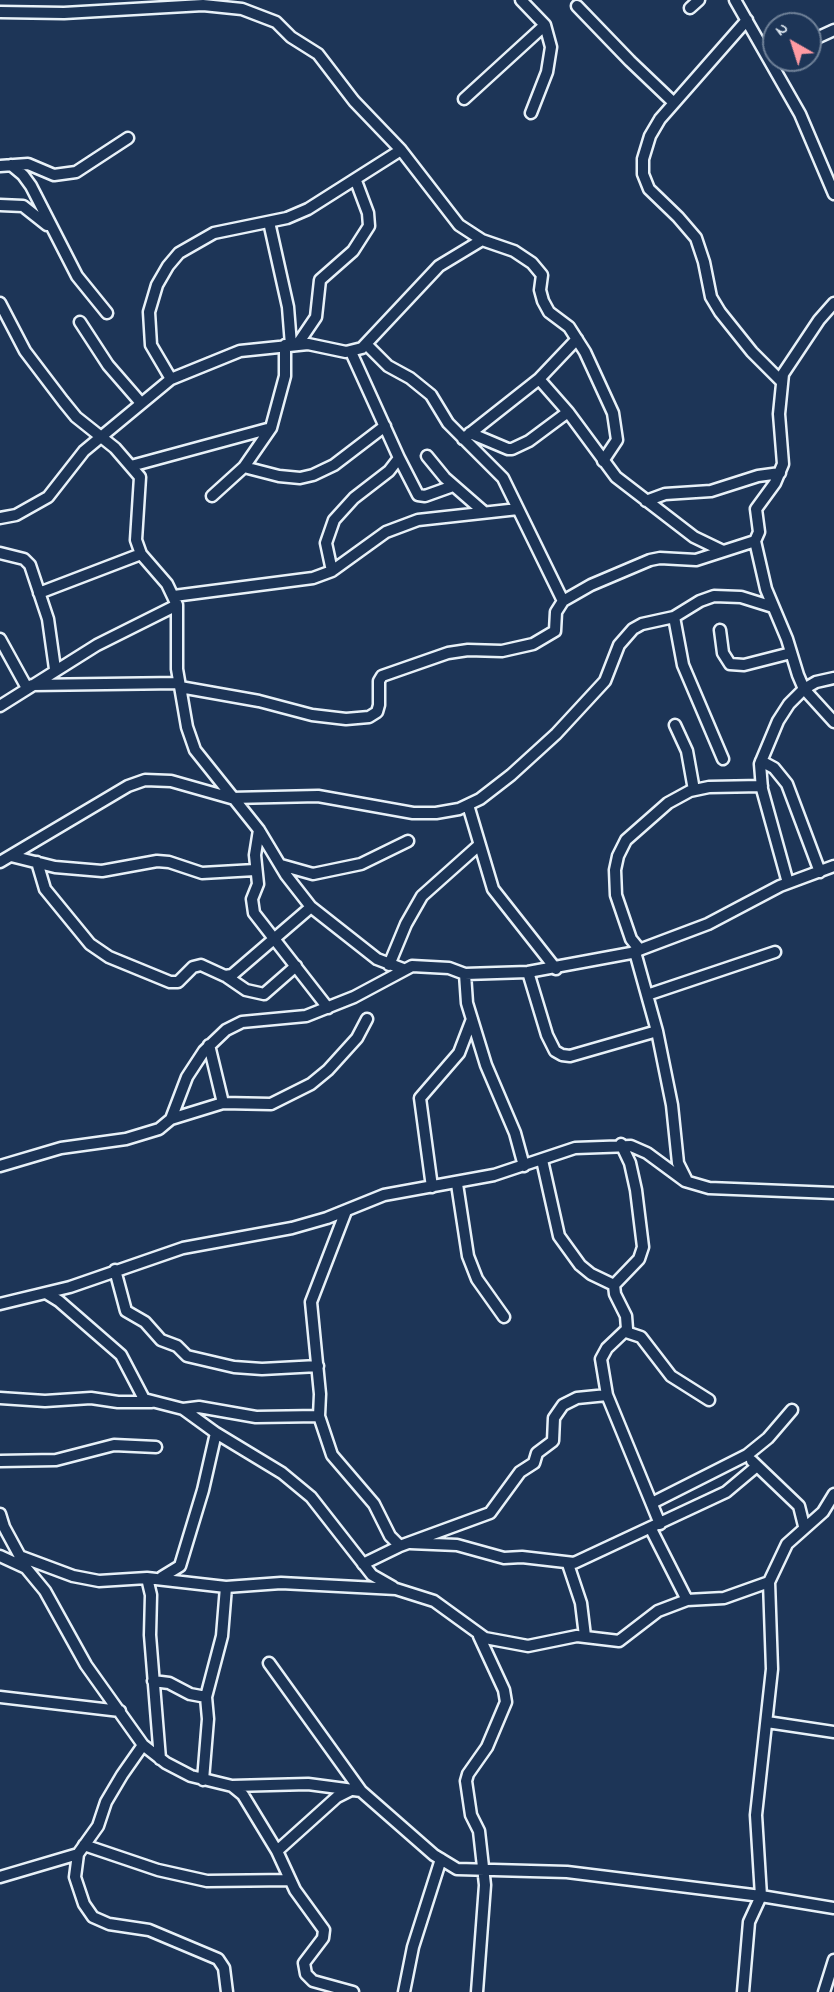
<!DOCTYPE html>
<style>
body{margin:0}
#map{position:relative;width:834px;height:1992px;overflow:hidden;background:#1d3557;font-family:"Indie Flower",sans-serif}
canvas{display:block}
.north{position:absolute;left:762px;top:12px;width:60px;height:60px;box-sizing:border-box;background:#1d3557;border:2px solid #6e8097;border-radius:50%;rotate:321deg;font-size:16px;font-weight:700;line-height:24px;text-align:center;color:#e8f1f8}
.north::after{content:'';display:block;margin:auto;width:21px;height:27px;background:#ff9aa2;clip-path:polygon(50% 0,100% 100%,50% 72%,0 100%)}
</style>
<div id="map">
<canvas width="834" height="1992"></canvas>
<div class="north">N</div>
</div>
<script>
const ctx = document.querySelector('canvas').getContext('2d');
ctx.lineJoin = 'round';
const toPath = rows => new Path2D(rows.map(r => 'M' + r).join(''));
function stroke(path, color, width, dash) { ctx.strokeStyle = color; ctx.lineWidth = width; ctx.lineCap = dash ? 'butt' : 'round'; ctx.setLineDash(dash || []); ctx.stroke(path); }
const minor = toPath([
 [521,0,545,25,551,47,547,72,531,113],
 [735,0,800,114,834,194],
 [577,6,630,61,674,103],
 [690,8,699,0],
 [0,12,64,13,203,5,242,9,276,22,291,37,318,54,354,101,401,150,459,225,482,240,514,251,532,263,542,275,540,290,543,301,549,312,569,327,585,352,613,413,617,440,603,461],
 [747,20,660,119,650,136,643,159,643,174,649,189,678,217,696,238,704,262,711,297,720,312,752,352,782,382],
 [810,41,834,30],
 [464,99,545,25],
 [11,165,23,175,31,186,77,276,107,313],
 [0,166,28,164,54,175,76,172,128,138],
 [0,205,23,206,47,225],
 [269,222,288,307,291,345],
 [0,303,25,351,63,401,76,417,115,448,140,477,136,540,141,554,167,584,177,605,177,669,187,727,195,750,259,830,286,875,311,907,377,959,403,969],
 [80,322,108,365,141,403],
 [366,344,388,366,410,378,431,395,448,423,503,478,563,601],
 [297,345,316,317,320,280,353,251,369,226,368,213,356,181],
 [171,379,151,345,149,312,157,285,168,266,179,253,214,233,287,218,308,209,401,150],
 [539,379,568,412,616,477,694,537,723,551],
 [470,433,508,449,512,449,529,441,568,412],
 [463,439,539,379,577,339],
 [427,456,445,478,484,512],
 [399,458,418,495,425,496,453,486],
 [131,466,271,428],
 [244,467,279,476,300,478,313,475,334,465,385,426],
 [212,496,244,467,271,428,285,376,285,345],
 [646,501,665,494,711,491,758,476,780,473],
 [0,518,16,515,48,497,84,451,171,379,240,351,308,344,346,352,362,348,439,266,482,240],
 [755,541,766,589,787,639,798,675,804,689,834,722],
 [0,553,24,559,30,565,48,619,55,669],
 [332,571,326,543,334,520,354,498,389,471,399,458,351,352],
 [39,593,141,554],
 [174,596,313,578,332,571,386,532,418,520,518,509],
 [674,617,683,665,723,759],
 [720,630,723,653,730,664,744,665,791,653],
 [0,639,27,688],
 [32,685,179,683],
 [180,687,259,701,312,715,346,719,369,717,377,712,379,705,379,681,382,676,448,653,468,650,502,651,533,644,555,631,556,612,563,601,591,585,650,560,660,558,696,560,755,541,759,532,756,509,775,483,783,464,779,414,783,374,819,320,834,303],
 [0,706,97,645,177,605],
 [675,725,687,751,694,790],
 [761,761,774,768,787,784,820,872],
 [468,805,493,889,556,969],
 [259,830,255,855,258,884,252,899,254,913,328,1008],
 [11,856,55,867,102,871,157,861,169,862,202,873,255,870],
 [0,862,128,786,145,780,171,781,231,798,318,796,413,813,436,813,459,809,480,799,511,775,556,734,605,681,619,645,633,629,642,624,674,617,700,601,714,596,741,597,773,607],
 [37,862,45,889,90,944,109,957,170,982,178,982,193,967,201,965,225,976,232,975,311,907],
 [281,865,313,874,361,864,408,841],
 [788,883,762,789,760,764,778,721,789,704,804,689,816,682,834,678],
 [640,950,631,939,616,895,615,870,618,856,626,840,668,803,690,791,709,787,762,786],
 [635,952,657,1031,672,1105,678,1163,686,1179],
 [389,965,406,924,422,896,478,846],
 [528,972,547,1035,555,1051,562,1055,570,1056,657,1031],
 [465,974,467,1003,486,1065,515,1133,524,1166],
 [227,977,246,990,264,994,296,966],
 [647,995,775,952],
 [209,1045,223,1103,271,1104,311,1084,328,1070,357,1038,367,1019],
 [171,1119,223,1103],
 [621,1144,630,1163,636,1190,643,1247,639,1259,614,1285,615,1294,626,1316,627,1329,607,1348,601,1359,607,1395,660,1524],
 [542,1160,559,1236,580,1265,591,1274,614,1285],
 [0,1166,61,1148,126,1139,159,1129,171,1119,187,1077,204,1051,226,1030,242,1022,306,1016,354,997,412,966,449,968,465,974,528,972,631,953,708,924,780,886,834,866],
 [457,1184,468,1256,477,1279,504,1317],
 [432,1187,420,1098,459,1053,472,1019],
 [346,1211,311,1302,320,1394,319,1416,332,1455,374,1504,390,1536,400,1546],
 [115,1270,126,1311,145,1322,161,1340,177,1346,187,1356,234,1367,262,1369,318,1366],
 [46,1293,59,1301,121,1355,144,1399,183,1409,216,1433,282,1473,311,1497,372,1575,393,1587],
 [0,1304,70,1287,183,1248,292,1228,327,1218,384,1195,494,1175,575,1148,631,1146,647,1153,685,1181,709,1188,834,1193],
 [626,1332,641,1337,671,1376,709,1400],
 [0,1398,45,1401,91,1398,118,1402,152,1402],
 [183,1409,199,1407,256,1417,319,1416],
 [0,1461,56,1460,114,1445,156,1447],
 [752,1461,799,1506,804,1526],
 [652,1503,747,1455,768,1438,792,1410],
 [0,1514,4,1527,23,1562],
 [651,1529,687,1600],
 [410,1543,457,1545,504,1558,522,1557,574,1563,726,1492,757,1466],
 [0,1556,26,1568,45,1591,86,1665,143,1745,166,1763,191,1776,232,1786,308,1784,361,1791,434,1855,457,1869,567,1872,761,1896,834,1908],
 [22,1557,73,1576,99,1581,147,1578,226,1587,281,1583,396,1589,434,1601,485,1638,528,1646,577,1636,619,1641,658,1611,687,1600,724,1598,769,1582],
 [363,1564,400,1546,490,1513,520,1472,534,1463,537,1453,553,1441,554,1418,563,1405,577,1398,607,1395],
 [568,1564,581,1603,585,1636],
 [162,1577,180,1566,203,1490,216,1433],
 [147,1578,151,1595,150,1635,160,1759],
 [269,1663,361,1791],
 [153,1681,169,1683,190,1694,206,1697],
 [0,1697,120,1711],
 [767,1722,834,1732],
 [203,1780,208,1719,206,1697,222,1636,226,1587],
 [232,1786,243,1795,277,1851,295,1890,324,1930,323,1938,304,1963,306,1974,313,1981,353,1992],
 [84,1845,158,1870,207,1881,290,1880],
 [277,1851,337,1797,353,1789],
 [78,1854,75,1877,84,1904,93,1917,109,1924,149,1930,218,1959,224,1968,227,1992],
 [0,1877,78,1854,98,1826,106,1802,122,1775,143,1745],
 [404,1992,413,1947,441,1859],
 [477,1992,485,1885,479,1831,471,1815,466,1781,468,1774,487,1747,506,1702,504,1690,479,1636],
 [743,1992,749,1922,761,1896,756,1815,772,1669,769,1582,787,1544,823,1512,834,1494],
 [824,1992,834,1960]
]);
stroke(minor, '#e8f1f8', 15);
stroke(minor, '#1d3557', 10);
</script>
